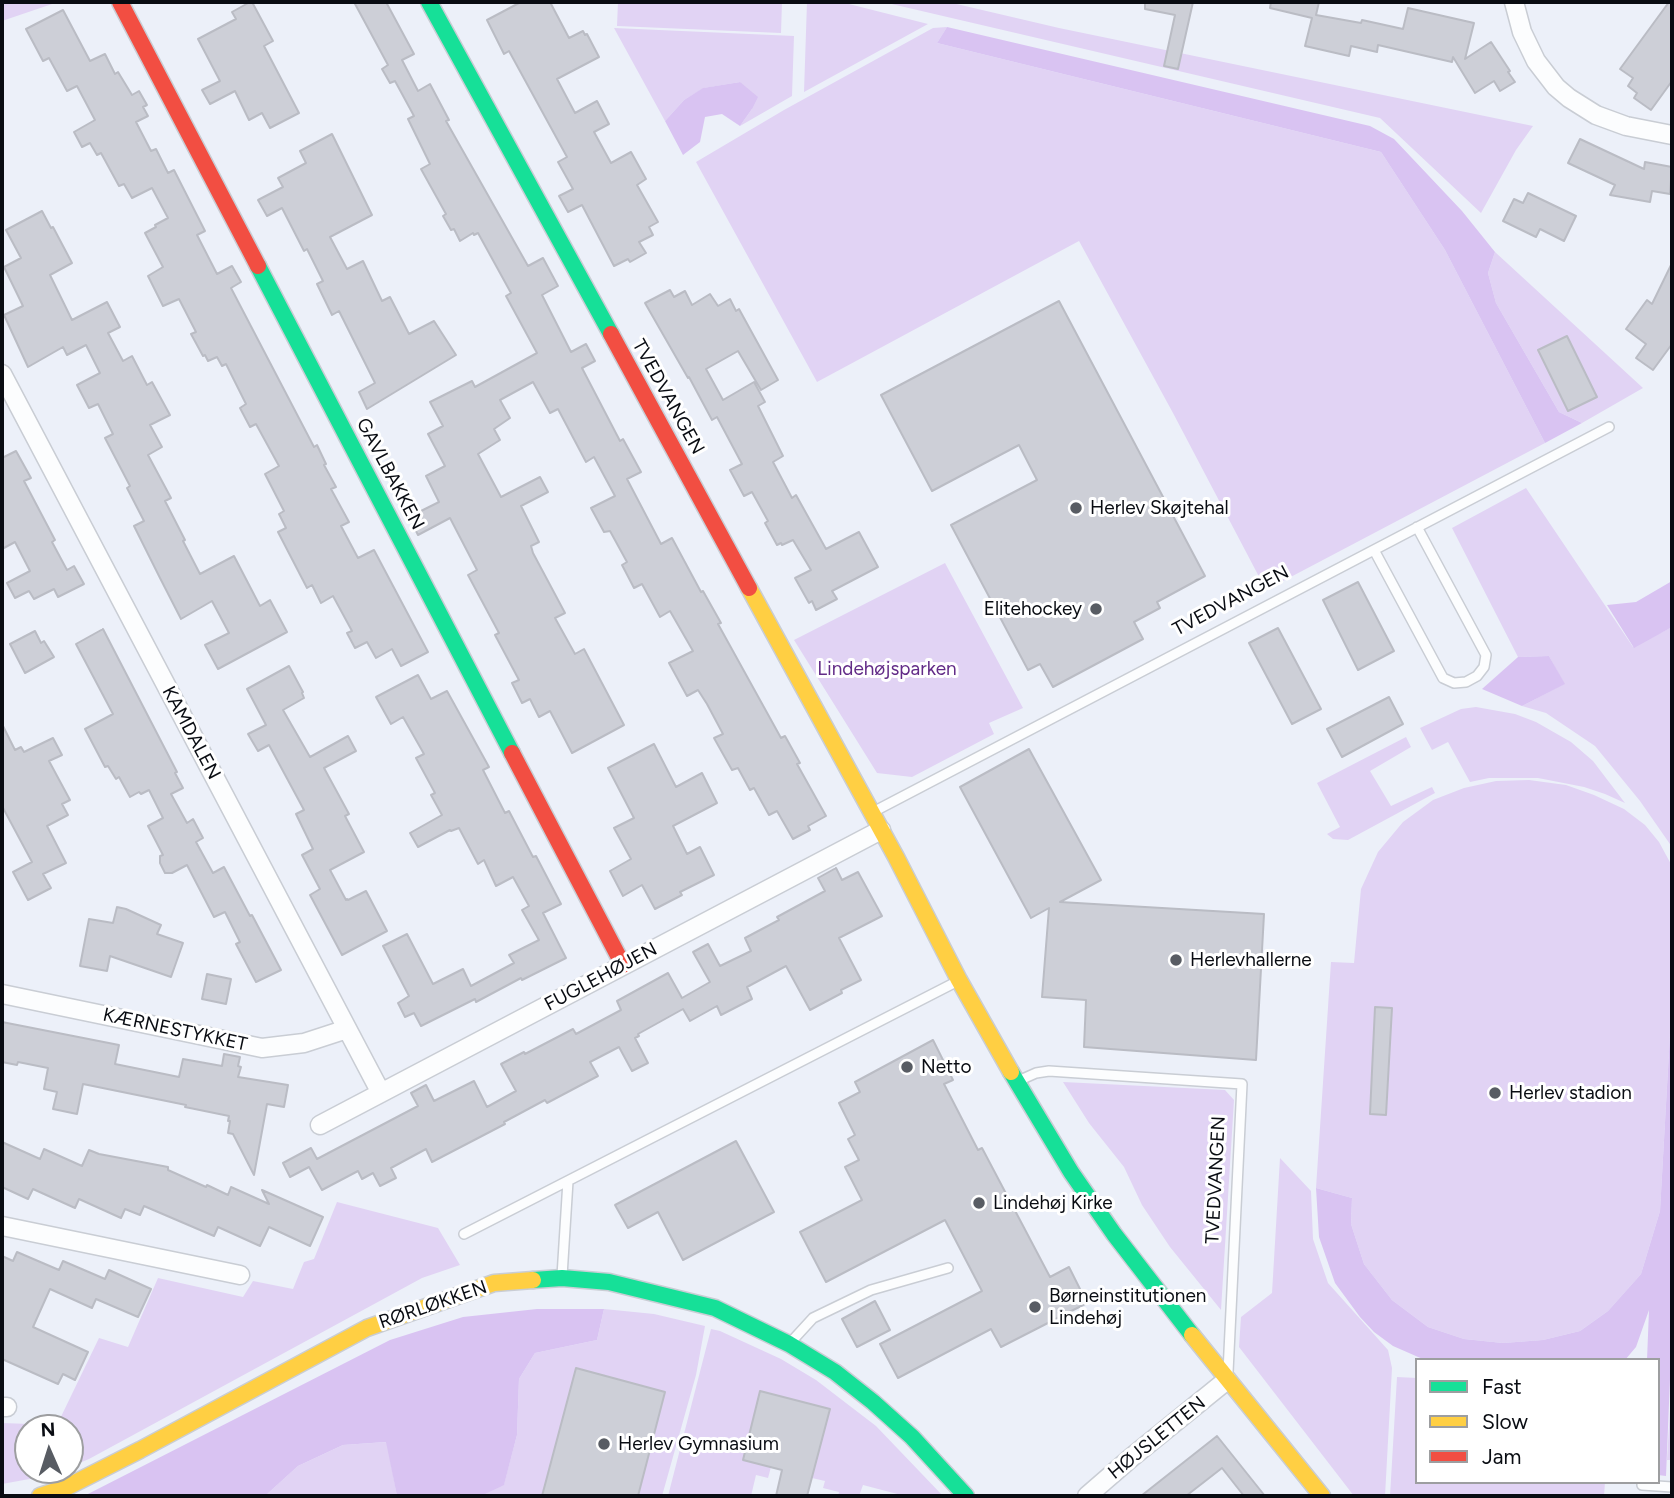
<!DOCTYPE html>
<meta charset="utf-8">
<style>
body{margin:0}
#map{position:relative;width:1674px;height:1498px;overflow:hidden;background:#ecf0f9;font-family:Figtree,sans-serif}
canvas{display:block}
.frame{position:absolute;inset:0;border:4px solid #090c12;pointer-events:none}
.legend{position:absolute;left:1415px;top:1358px;width:245px;height:126px;box-sizing:border-box;background:#fff;border:2px solid #9d9ea0;margin:0;padding:9px 12px;list-style:none;font-size:21px;color:#090c12}
.legend li{display:flex;align-items:center;gap:14px;height:35px}
.legend b{width:35px;border:2px solid #9d9ea0}
.north{position:absolute;left:14px;top:1414px;width:70px;height:70px;box-sizing:border-box;background:#fff;border:2px solid #9d9ea0;border-radius:50%;rotate:357deg;font-size:19px;font-weight:700;line-height:28px;text-align:center;color:#090c12}
.north::after{content:'';display:block;margin:auto;width:24px;height:32px;background:#585c63;clip-path:polygon(50% 0,100% 100%,50% 72%,0 100%)}
</style>
<div id="map">
<canvas width="1674" height="1498"></canvas>
<div class="frame"></div>
<ul class="legend">
<li><b style="height:9px;background:#16e098"></b>Fast</li>
<li><b style="height:9px;background:#ffcf43"></b>Slow</li>
<li><b style="height:9px;background:#f24e42"></b>Jam</li>
</ul>
<div class="north">N</div>
</div>
<script>
const ctx = document.querySelector('canvas').getContext('2d');
ctx.lineJoin = 'round';
function paint(path, color) { ctx.fillStyle = color; ctx.fill(path, 'evenodd'); }
const toPath = rows => new Path2D(rows.map(r => 'M' + r).join(''));
function stroke(path, color, width, dash) { ctx.strokeStyle = color; ctx.lineWidth = width; ctx.lineCap = dash ? 'butt' : 'round'; ctx.setLineDash(dash || []); ctx.stroke(path); }
function drawText(font, color, halo, rows, align = 'center') {
  ctx.font = font + ' Figtree,sans-serif'; ctx.lineWidth = 6; ctx.setLineDash([]); ctx.textBaseline = 'middle'; ctx.strokeStyle = halo; ctx.fillStyle = color; for (const [text, x, y, turn = 0] of rows) {
    ctx.save(); ctx.translate(x, y); ctx.rotate((+turn || 0) * Math.PI / 180); ctx.textAlign = isNaN(turn) ? turn : align; if (halo) ctx.strokeText(text, 0, 0); ctx.fillText(text, 0, 0); ctx.restore();
  }
}
paint(toPath([
 [10,2,58,2,2,21,2,5],
 [618,2,782,2,781,33,617,26],
 [807,2,841,2,928,24,804,92],
 [883,2,948,2,1059,28,1533,126,1516,150,1481,213,1380,118],
 [947,27,937,43,1381,152,1445,250,1545,443,1266,590,1173,413,1079,241,817,382,696,162,784,110,933,28],
 [614,28,794,36,792,96,740,126,752,109,740,82,704,88,684,100,665,121],
 [1495,252,1643,388,1582,423,1559,412,1496,303,1488,273],
 [1526,488,1633,647,1672,627,1672,847,1640,801,1595,746,1546,713,1522,706,1564,684,1549,656,1518,657,1452,528],
 [945,563,1023,708,989,723,994,734,912,777,877,773,794,640],
 [1476,707,1515,714,1536,722,1571,742,1593,761,1625,803,1605,794,1584,787,1538,778,1489,778,1470,782,1448,742,1432,750,1420,728,1461,709],
 [1406,737,1411,747,1370,771,1391,806,1432,787,1435,793,1348,840,1333,839,1327,834,1340,827,1317,783],
 [1529,780,1566,785,1594,795,1624,809,1645,825,1659,842,1672,866,1672,998,1660,1211,1641,1274,1608,1311,1580,1331,1543,1340,1503,1343,1464,1339,1428,1327,1392,1300,1364,1264,1351,1224,1352,1198,1316,1188,1331,962,1354,963,1361,889,1378,852,1403,822,1433,800,1464,788,1496,781],
 [1063,1082,1225,1090,1234,1100,1221,1310,1170,1247,1142,1205,1124,1167,1089,1123],
 [1280,1158,1311,1191,1313,1239,1328,1283,1388,1350,1392,1368,1385,1496,1354,1496,1239,1347,1241,1317,1272,1293],
 [337,1202,438,1228,460,1265,422,1278,89,1459,70,1467,70,1428,28,1428,28,1470,62,1470,46,1476,2,1484,2,1423,57,1425,99,1338,128,1347,158,1278,243,1297,253,1281,293,1289,304,1262,314,1259],
 [604,1309,654,1314,705,1326,696,1375,662,1496,638,1496,665,1392,576,1369,542,1496,481,1496,504,1484,517,1435,519,1379,535,1353,597,1340],
 [711,1329,720,1331,781,1359,816,1380,876,1426,943,1496,905,1496,863,1485,859,1496,838,1496,839,1492,823,1488,825,1481,812,1478,829,1409,760,1392,743,1460,771,1467,768,1478,756,1475,751,1496,708,1496,700,1494,699,1496,668,1496],
 [1672,1376,1672,1460,1667,1460],
 [1397,1377,1417,1378,1417,1482,1605,1482,1604,1496,1390,1496],
 [387,1442,397,1496,265,1496,298,1466,343,1445]
]), '#e1d3f4');
paint(toPath([
 [947,27,1370,126,1394,139,1462,211,1495,252,1488,273,1496,303,1559,412,1582,423,1545,443,1445,250,1381,152,937,43],
 [740,82,758,97,752,109,740,126,722,114,705,117,700,142,683,155,665,121,684,100,703,88],
 [1672,581,1672,627,1634,648,1607,605,1636,602],
 [1549,656,1565,684,1522,706,1482,689,1518,657],
 [1672,998,1672,1331,1666,1476,1658,1475,1658,1360,1647,1360,1649,1310,1636,1347,1625,1360,1425,1360,1393,1346,1374,1332,1360,1317,1335,1283,1319,1237,1316,1188,1352,1198,1351,1224,1364,1264,1392,1300,1428,1327,1464,1339,1503,1343,1543,1340,1580,1331,1608,1311,1641,1274,1660,1211],
 [537,1309,604,1309,597,1340,535,1353,519,1379,517,1435,504,1485,481,1496,397,1496,386,1442,343,1445,298,1466,265,1496,84,1496,390,1340,463,1317]
]), '#d9c3f2');
const building = toPath([
 [250,2,252,2,273,41,264,46,299,113,270,128,262,113,249,120,235,91,210,104,202,90,220,81,198,39,236,19,232,12,250,2],
 [354,2,386,2,414,54,402,60,418,91,430,84,449,120,446,121,528,266,543,258,558,286,542,295,571,352,586,344,595,361,582,368,620,441,623,439,641,472,627,479,661,544,672,538,701,592,703,591,721,623,718,624,781,738,785,736,800,763,797,764,826,816,808,826,810,830,793,839,777,811,769,815,754,788,750,790,738,768,732,770,714,738,723,734,707,704,698,690,687,696,669,663,693,651,670,611,660,617,642,584,634,588,622,565,627,562,610,531,604,532,591,508,615,496,594,457,586,462,558,409,550,413,533,382,500,400,510,418,494,429,500,440,478,454,501,497,540,477,548,492,521,506,539,542,531,546,533,553,565,613,555,618,575,654,584,649,624,725,572,753,550,711,539,717,530,699,522,703,512,683,519,680,495,635,499,633,468,575,477,570,450,518,418,535,409,517,439,502,426,476,445,466,428,434,443,426,430,402,472,381,475,387,537,353,506,296,511,293,478,233,474,235,473,233,460,241,454,229,451,230,443,216,446,214,421,169,430,164,408,119,414,116,395,81,390,83,382,69,388,65,354,2],
 [521,2,550,2,569,38,583,31,585,35,587,34,599,57,557,79,575,113,597,101,609,124,594,132,611,163,631,152,646,179,637,185,658,222,649,227,653,235,639,242,646,253,630,262,628,259,614,266,582,205,568,212,559,196,573,189,558,162,567,157,509,51,504,54,487,20,521,2],
 [1145,2,1193,2,1178,69,1164,66,1175,15,1145,9,1145,2],
 [1271,2,1319,2,1316,15,1361,23,1362,20,1403,29,1408,8,1474,23,1465,59,1491,42,1510,71,1508,72,1515,82,1500,91,1494,81,1475,93,1453,57,1452,62,1378,45,1377,52,1351,46,1349,56,1305,46,1312,18,1270,8,1271,2],
 [1669,2,1672,2,1672,81,1651,110,1634,98,1637,93,1628,86,1633,78,1620,69,1669,2],
 [63,10,90,61,105,54,115,74,118,72,132,95,139,91,147,105,143,107,148,116,136,122,151,151,156,149,168,173,174,170,205,231,197,235,217,274,232,266,241,282,231,288,314,447,317,445,326,464,324,465,336,487,331,489,349,522,341,526,358,558,374,550,428,652,401,666,392,649,376,658,367,642,355,648,347,633,352,631,333,596,321,603,312,585,307,588,278,532,286,528,279,514,284,511,265,474,279,466,256,424,250,427,240,408,246,404,226,364,222,366,217,357,208,361,205,355,203,356,191,334,196,332,179,299,163,306,148,276,163,267,145,233,156,227,155,225,168,218,152,188,132,198,124,184,119,186,101,153,97,155,90,143,82,147,74,132,95,120,77,86,67,91,49,58,43,61,26,29,63,10],
 [332,134,372,215,330,237,347,269,363,261,382,301,390,297,409,334,434,321,456,355,367,409,359,392,375,383,339,311,332,315,317,284,323,281,307,249,304,251,282,208,267,216,258,200,283,187,278,178,306,163,300,151,332,134],
 [1580,139,1644,169,1645,162,1672,167,1670,194,1652,191,1650,202,1610,195,1615,185,1568,163,1580,139],
 [1528,193,1576,216,1564,241,1540,229,1536,237,1503,221,1514,199,1523,203,1528,193],
 [42,211,51,228,53,227,72,263,50,275,72,320,107,302,120,327,108,333,123,361,132,356,147,385,152,382,170,415,150,425,162,447,148,455,171,498,165,501,185,540,183,541,200,574,234,556,260,606,270,600,287,632,218,669,205,645,229,633,212,601,181,619,160,578,134,526,144,521,127,488,130,486,105,438,113,434,98,404,89,408,77,385,100,373,86,345,67,355,63,347,28,367,4,315,23,306,4,267,21,258,6,230,42,211],
 [1672,263,1672,344,1653,370,1636,358,1646,344,1626,329,1647,300,1652,304,1672,263],
 [670,290,674,297,685,291,692,305,710,294,718,306,730,299,736,311,739,309,778,380,761,390,738,351,706,369,723,400,754,382,765,402,758,406,783,456,773,462,792,498,796,495,826,549,859,532,878,567,832,591,837,599,816,610,812,601,809,603,795,578,811,570,793,540,782,545,781,543,777,545,765,523,768,521,752,492,744,496,730,470,742,464,717,417,712,420,689,377,688,378,645,303,670,290],
 [1059,301,1205,576,1157,602,1160,608,1134,622,1143,639,1053,687,1040,664,1028,670,951,525,1037,480,1019,445,932,491,881,395,1059,301],
 [1567,336,1597,397,1568,411,1538,350,1567,336],
 [16,451,31,478,24,481,55,540,52,542,67,570,74,566,84,584,58,597,54,589,34,599,29,591,15,598,7,583,30,571,15,542,2,549,2,458,16,451],
 [1358,582,1394,651,1358,670,1323,600,1358,582],
 [1278,628,1321,709,1292,724,1249,643,1278,628],
 [103,629,177,772,175,773,183,788,171,794,187,823,193,819,203,838,196,842,213,873,224,867,250,916,252,915,281,970,256,982,236,944,240,942,225,912,214,917,187,865,172,873,165,873,160,863,160,856,163,855,148,826,163,818,149,790,141,794,139,792,130,797,119,777,116,779,108,766,105,767,85,729,113,714,76,644,103,629],
 [35,631,41,643,44,641,54,657,25,673,10,644,35,631],
 [289,666,303,692,302,693,304,698,283,710,310,757,348,736,356,751,324,768,349,814,345,816,364,852,330,870,346,900,347,899,348,900,366,891,387,931,342,955,310,895,320,889,302,855,313,849,296,814,304,810,269,745,258,751,248,734,266,725,247,689,289,666],
 [418,675,431,699,447,691,489,767,483,770,505,813,509,811,533,857,536,856,561,904,543,913,566,958,522,980,521,978,476,1002,475,999,421,1026,414,1013,405,1017,398,1003,409,996,383,946,407,934,433,984,463,969,471,986,514,963,509,955,539,940,522,910,529,906,513,877,496,886,484,860,478,864,459,828,451,831,450,830,418,847,410,833,442,815,431,795,435,793,416,758,424,754,403,717,391,724,376,697,418,675],
 [1389,697,1403,724,1342,757,1327,729,1389,697],
 [2,724,15,750,21,747,24,752,53,738,62,755,49,761,70,800,62,804,68,815,47,826,66,863,43,874,51,888,28,900,13,872,32,862,2,806,2,724],
 [654,744,676,787,702,773,717,803,673,826,687,854,700,847,714,875,680,892,682,895,655,909,642,885,623,896,610,871,631,859,614,828,634,818,608,768,654,744],
 [1029,749,1101,880,1060,902,1264,914,1256,1060,1084,1047,1086,1000,1042,997,1049,908,1031,918,960,787,1029,749],
 [836,868,842,880,858,872,882,916,839,938,861,980,841,990,842,993,810,1010,786,966,747,987,752,999,721,1015,717,1006,690,1021,683,1009,638,1034,639,1036,635,1038,648,1063,632,1071,619,1047,590,1062,598,1076,547,1103,545,1100,504,1122,505,1124,432,1162,426,1149,391,1168,396,1178,380,1186,373,1173,362,1179,358,1171,322,1190,309,1167,290,1177,283,1163,311,1148,317,1159,418,1106,411,1093,426,1085,434,1101,474,1081,487,1107,516,1091,501,1064,524,1052,525,1054,573,1029,576,1034,621,1010,617,1001,668,973,682,998,710,982,693,952,708,944,720,966,751,951,745,938,779,920,777,917,825,891,818,878,836,868],
 [117,907,126,909,161,925,157,934,183,943,171,977,110,956,107,971,80,966,89,919,113,923,117,907],
 [207,974,231,979,226,1004,202,999,207,974],
 [1375,1007,1392,1008,1386,1115,1370,1114,1375,1007],
 [2,1022,119,1045,115,1064,179,1077,183,1059,222,1066,224,1054,240,1057,238,1066,241,1067,238,1077,288,1085,284,1107,267,1104,254,1175,233,1134,228,1133,230,1121,228,1121,229,1116,185,1107,186,1105,83,1084,77,1114,53,1109,57,1092,44,1089,48,1068,18,1062,17,1065,2,1062,2,1022],
 [933,1040,953,1080,944,1084,978,1150,982,1148,1050,1277,1069,1267,1087,1303,1001,1347,991,1329,898,1378,880,1344,982,1291,945,1220,826,1282,800,1232,862,1200,845,1167,859,1160,848,1139,855,1135,839,1103,860,1092,855,1082,933,1040],
 [736,1141,774,1212,683,1260,658,1212,628,1228,615,1205,736,1141],
 [2,1142,40,1159,44,1149,82,1166,89,1150,99,1154,168,1167,168,1170,206,1187,207,1185,228,1195,231,1187,269,1204,262,1190,323,1217,310,1246,269,1227,260,1246,218,1227,214,1236,144,1206,140,1215,125,1209,121,1218,79,1199,75,1208,33,1189,28,1199,2,1187,2,1142],
 [17,1252,59,1270,63,1261,105,1279,109,1270,151,1289,138,1317,96,1299,92,1308,50,1289,33,1327,88,1352,75,1380,63,1374,58,1384,2,1359,2,1256,13,1261,17,1252],
 [875,1301,890,1330,857,1347,842,1319,875,1301],
 [576,1368,665,1392,638,1496,542,1496,576,1368],
 [760,1391,830,1409,807,1496,776,1496,782,1470,743,1460,760,1391],
 [1217,1436,1265,1496,1244,1496,1222,1468,1186,1496,1141,1496,1217,1436]
]);
paint(building, '#cdcfd7');
stroke(building, '#babcc4', 2);
const lane = toPath([
 [1374,550,1443,678,1454,683,1466,682,1477,676,1484,667,1486,655,1417,527],
 [873,812,1609,427],
 [1018,1081,1036,1073,1049,1071,1242,1084,1228,1372],
 [464,1234,958,981],
 [562,1276,568,1181],
 [791,1342,813,1318,871,1290,948,1268],
 [1642,1485,1672,1487]
]);
const street = toPath([
 [1514,2,1522,32,1536,61,1556,87,1569,98,1596,115,1626,126,1672,135],
 [2,374,381,1093],
 [2,994,262,1048,304,1043,347,1029],
 [320,1125,881,830],
 [2,1226,240,1275],
 [2,1407,7,1407],
 [1087,1496,1132,1457,1227,1380]
]);
const fast = toPath([
 [429,2,611,334],
 [258,266,512,753],
 [1011,1072,1071,1172,1114,1234,1192,1335],
 [533,1280,562,1278,609,1282,715,1308,789,1344,835,1372,873,1402,912,1437,966,1496]
]);
const slow = toPath([
 [749,588,896,857,959,980,1011,1072],
 [1192,1335,1322,1496],
 [40,1496,67,1487,140,1450,367,1328,494,1283,533,1280]
]);
const jam = toPath([
 [120,2,258,266],
 [611,334,749,588],
 [512,753,623,965]
]);
stroke(lane, '#c9cdd4', 12);
stroke(street, '#c9cdd4', 21);
stroke(fast, '#c9cdd4', 19);
stroke(slow, '#c9cdd4', 19);
stroke(jam, '#c9cdd4', 19);
stroke(lane, '#fcfdfe', 9);
stroke(street, '#fcfdfe', 18);
stroke(fast, '#16e098', 16);
stroke(slow, '#ffcf43', 16);
stroke(jam, '#f24e42', 16);
for (const [x, y, r, color] of [
 [1076,508,7,"#585c63"],
 [1096,609,7,"#585c63"],
 [1176,960,7,"#585c63"],
 [907,1067,7,"#585c63"],
 [1495,1093,7,"#585c63"],
 [979,1203,7,"#585c63"],
 [1035,1307,7,"#585c63"],
 [604,1444,7,"#585c63"]
]) { const dot = new Path2D(); dot.arc(x, y, r, 0, 2 * Math.PI); ctx.fillStyle = color; ctx.fill(dot); stroke(dot, '#fff', 2.5); }
drawText('19px', '#090c12', '#fff', [
 ["TVEDVANGEN",668,397,61],
 ["GAVLBAKKEN",390,474,62],
 ["TVEDVANGEN",1231,601,-28],
 ["KAMDALEN",191,733,62],
 ["FUGLEHØJEN",601,977,-28],
 ["KÆRNESTYKKET",175,1030,12],
 ["TVEDVANGEN",1216,1180,-87],
 ["RØRLØKKEN",433,1305,-19],
 ["HØJSLETTEN",1157,1438,-39]
]);
drawText('19px', '#090c12', '#fff', [
 ["Herlev Skøjtehal",1090,508],
 ["Elitehockey",1082,609,"right"],
 ["Herlevhallerne",1190,960],
 ["Netto",921,1067],
 ["Herlev stadion",1509,1093],
 ["Lindehøj Kirke",993,1203],
 ["Børneinstitutionen",1049,1296],
 ["Lindehøj",1049,1318],
 ["Herlev Gymnasium",618,1444]
], 'left');
drawText('19px', '#622b87', '#fff', [
 ["Lindehøjsparken",887,669]
]);
</script>
